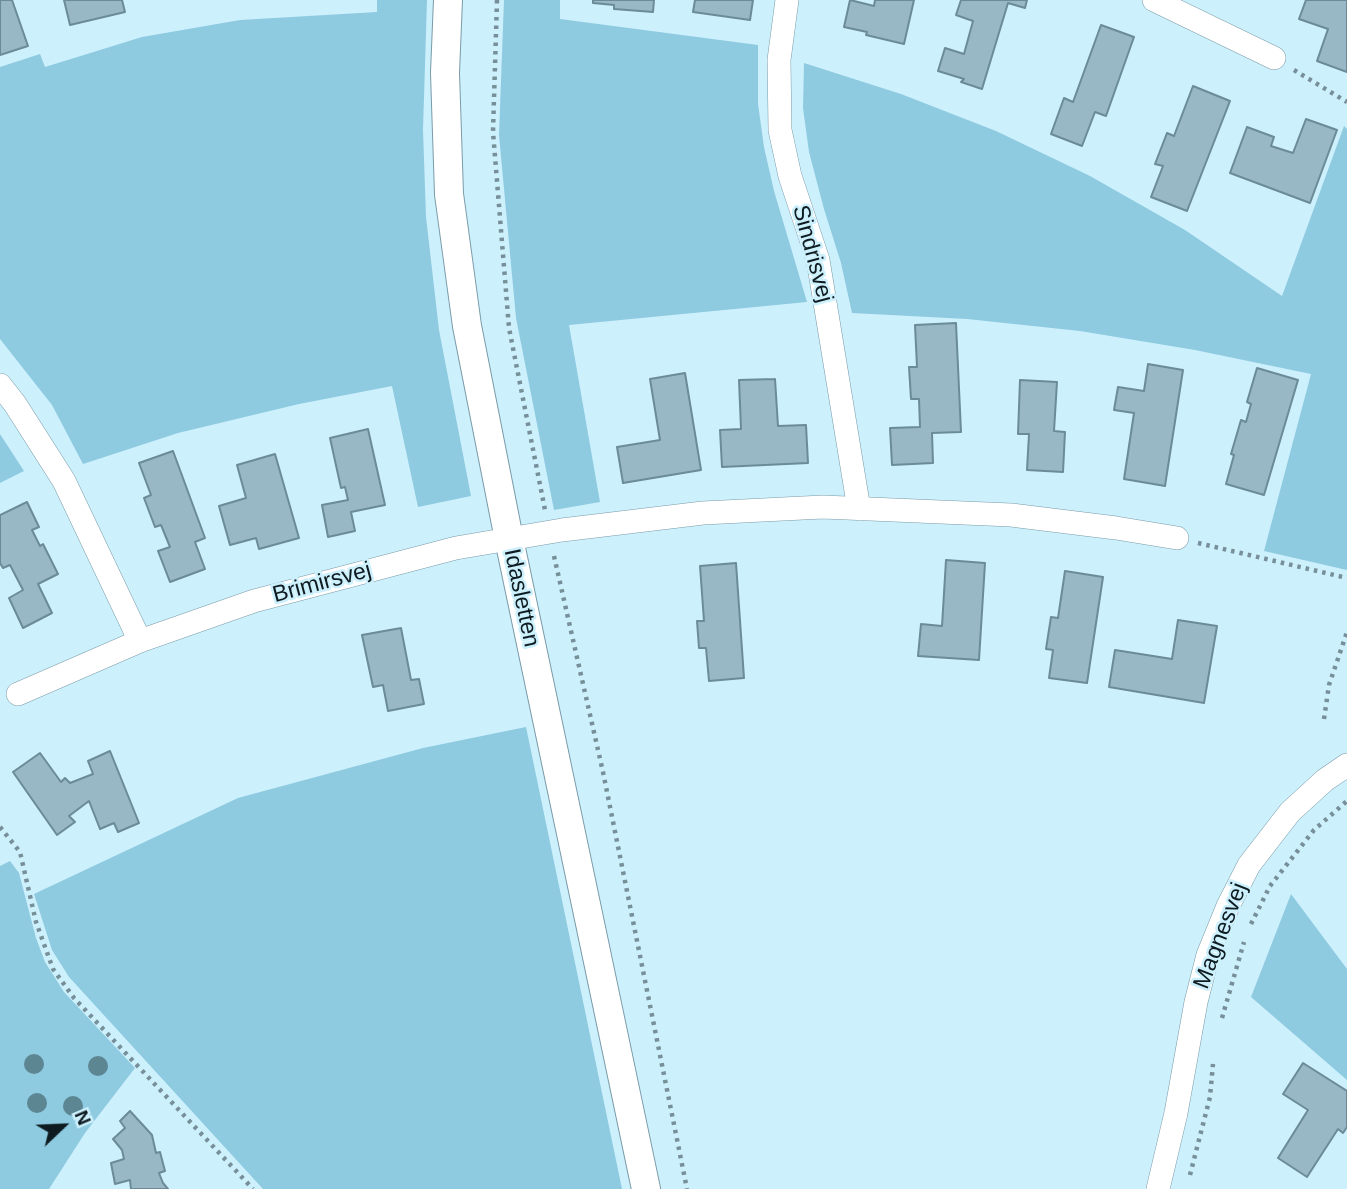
<!DOCTYPE html>
<style>
body{margin:0}
#map{position:relative;width:1347px;height:1189px;overflow:hidden;background:#cdf0fd;font-family:Helvetica,sans-serif}
canvas{display:block}
.north{position:absolute;left:28px;top:1091px;width:70px;height:70px;-webkit-text-stroke:5px #cdf0fd;paint-order:stroke;rotate:67deg;font-size:19px;font-weight:700;line-height:28px;text-align:center;color:#0e1b20}
.north::after{content:'';display:block;margin:auto;width:24px;height:32px;background:#0e1b20;clip-path:polygon(50% 0,100% 100%,50% 72%,0 100%)}
</style>
<div id="map">
<canvas width="1347" height="1189"></canvas>
<div class="north">N</div>
</div>
<script>
const ctx = document.querySelector('canvas').getContext('2d');
ctx.lineJoin = 'round';
function paint(path, color) { ctx.fillStyle = color; ctx.fill(path, 'evenodd'); }
const toPath = rows => new Path2D(rows.map(r => 'M' + r).join(''));
function stroke(path, color, width, dash) { ctx.strokeStyle = color; ctx.lineWidth = width; ctx.lineCap = dash ? 'butt' : 'round'; ctx.setLineDash(dash || []); ctx.stroke(path); }
function drawText(font, color, halo, rows, align = 'center') {
  ctx.font = font + ' Helvetica,sans-serif'; ctx.lineWidth = 5; ctx.setLineDash([]); ctx.textBaseline = 'middle'; ctx.strokeStyle = halo; ctx.fillStyle = color; for (const [text, x, y, turn = 0] of rows) {
    ctx.save(); ctx.translate(x, y); ctx.rotate((+turn || 0) * Math.PI / 180); ctx.textAlign = isNaN(turn) ? turn : align; if (halo) ctx.strokeText(text, 0, 0); ctx.fillText(text, 0, 0); ctx.restore();
  }
}
paint(toPath([
 [377,0,427,0,423,130,426,217,439,330,471,496,418,507,392,386,299,404,178,433,83,464,52,405,0,339,0,67,40,54,45,67,142,37,240,20,377,12],
 [504,0,560,0,560,19,758,45,758,104,764,147,774,191,807,302,569,325,600,502,554,510,516,318,499,135],
 [804,63,901,94,996,131,1090,176,1185,230,1282,296,1344,126,1347,129,1347,570,1264,551,1311,374,1195,350,1080,331,967,319,852,313,841,263,824,209,809,152,803,108],
 [0,434,24,471,0,483],
 [526,727,622,1189,263,1189,69,977,52,950,34,894,238,798,423,748],
 [10,861,19,873,36,938,45,962,64,992,135,1068,85,1133,49,1189,0,1189,0,866],
 [1291,894,1347,969,1347,1080,1251,997]
]), '#8ecae0');
const building = toPath([
 [0,0,12,0,28,46,0,55,0,0],
 [64,0,122,0,125,12,70,25,64,0],
 [593,0,654,0,653,12,614,9,614,5,593,3,593,0],
 [695,0,753,0,750,20,693,12,695,0],
 [850,0,874,6,875,0,914,0,904,44,866,35,867,32,844,27,850,0],
 [961,0,1027,0,1025,8,1008,3,982,89,961,82,964,79,938,71,945,48,964,54,973,21,956,15,961,0],
 [1306,0,1347,0,1347,72,1317,61,1328,29,1299,19,1306,0],
 [1101,25,1134,37,1106,116,1095,112,1082,146,1051,134,1064,98,1073,102,1101,25],
 [1193,86,1230,101,1187,211,1151,197,1163,166,1155,164,1167,133,1174,136,1193,86],
 [1306,119,1337,130,1310,203,1230,173,1247,127,1274,137,1271,146,1293,153,1306,119],
 [956,323,961,432,932,433,933,463,892,465,890,428,920,427,919,399,911,399,909,367,917,367,915,325,956,323],
 [1148,364,1183,370,1165,486,1124,479,1134,413,1114,410,1118,387,1144,391,1148,364],
 [1257,368,1298,380,1264,495,1226,484,1234,455,1231,454,1241,420,1246,422,1251,404,1247,402,1257,368],
 [685,373,701,470,623,483,617,447,660,440,650,379,685,373],
 [775,379,778,426,806,425,808,463,722,467,720,430,741,429,739,380,775,379],
 [1020,380,1057,382,1054,431,1065,432,1063,472,1027,470,1029,434,1018,434,1020,380],
 [368,429,385,505,351,512,355,531,328,537,322,505,348,500,345,487,341,488,330,438,368,429],
 [173,451,205,538,195,542,205,569,170,582,158,551,170,547,161,525,155,527,144,498,151,495,139,463,173,451],
 [275,454,299,538,259,549,256,538,230,545,219,506,246,498,237,465,275,454],
 [27,502,39,527,32,530,40,546,43,544,58,574,38,584,52,613,23,628,9,598,23,590,10,565,3,568,0,563,0,515,27,502],
 [946,560,985,563,979,660,918,656,921,624,942,626,946,560],
 [736,563,744,678,709,681,706,648,699,648,697,621,704,621,700,566,736,563],
 [1065,571,1103,577,1087,683,1049,678,1053,650,1046,649,1051,617,1058,618,1065,571],
 [1178,620,1217,626,1204,703,1109,687,1115,650,1172,659,1178,620],
 [401,628,411,680,419,679,424,704,388,711,383,685,373,687,362,635,401,628],
 [110,751,139,823,118,832,114,823,100,829,89,801,69,816,75,822,57,835,13,772,40,753,61,782,65,778,70,783,93,774,88,761,110,751],
 [1303,1063,1347,1091,1347,1127,1343,1133,1338,1129,1307,1177,1278,1158,1308,1110,1283,1094,1303,1063],
 [130,1111,152,1135,156,1153,160,1152,165,1171,159,1173,163,1183,168,1189,131,1189,130,1180,115,1184,111,1163,124,1159,122,1150,113,1139,125,1128,120,1121,130,1111]
]);
paint(building, '#97b8c4');
stroke(building, '#6b8b97', 2);
const minor = toPath([
 [787,0,779,60,780,130,790,176,818,260,859,509],
 [1154,0,1274,58],
 [0,385,15,404,64,481,140,641],
 [18,694,140,641,254,601,456,548,562,530,703,513,823,507,1011,515,1116,528,1177,538],
 [1158,1189,1176,1113,1196,1002,1208,955,1228,906,1249,865,1290,812,1325,780,1347,765]
]);
const tertiary = toPath([
 [448,0,445,73,449,194,467,326,509,539,646,1189]
]);
stroke(minor, '#7a9ba7', 24);
stroke(tertiary, '#7a9ba7', 30);
stroke(toPath([
 [497,0,493,132,509,328,545,510],
 [1294,70,1347,102],
 [1198,543,1347,578],
 [554,556,603,772,687,1189],
 [1324,719,1329,685,1347,632],
 [0,827,20,852,36,922,53,969,74,998,253,1189],
 [1251,924,1270,886,1314,830,1347,801],
 [1222,1018,1244,942],
 [1190,1175,1210,1097,1213,1064]
]), '#768f99', 4.5, [3.5, 5]);
stroke(minor, '#fff', 23);
stroke(tertiary, '#fff', 28);
ctx.fillStyle = '#5d8693';
for (const [x, y] of [
 [34,1064],
 [98,1066],
 [37,1103],
 [73,1106]
]) { ctx.beginPath(); ctx.arc(x, y, 10, 0, 2 * Math.PI); ctx.fill(); }
drawText('23px', '#0e1b20', '#cdf0fd', [
 ["Sindrisvej",812,254,75],
 ["Brimirsvej",322,583,-15],
 ["Idasletten",521,598,78],
 ["Magnesvej",1221,936,-69]
]);
</script>
